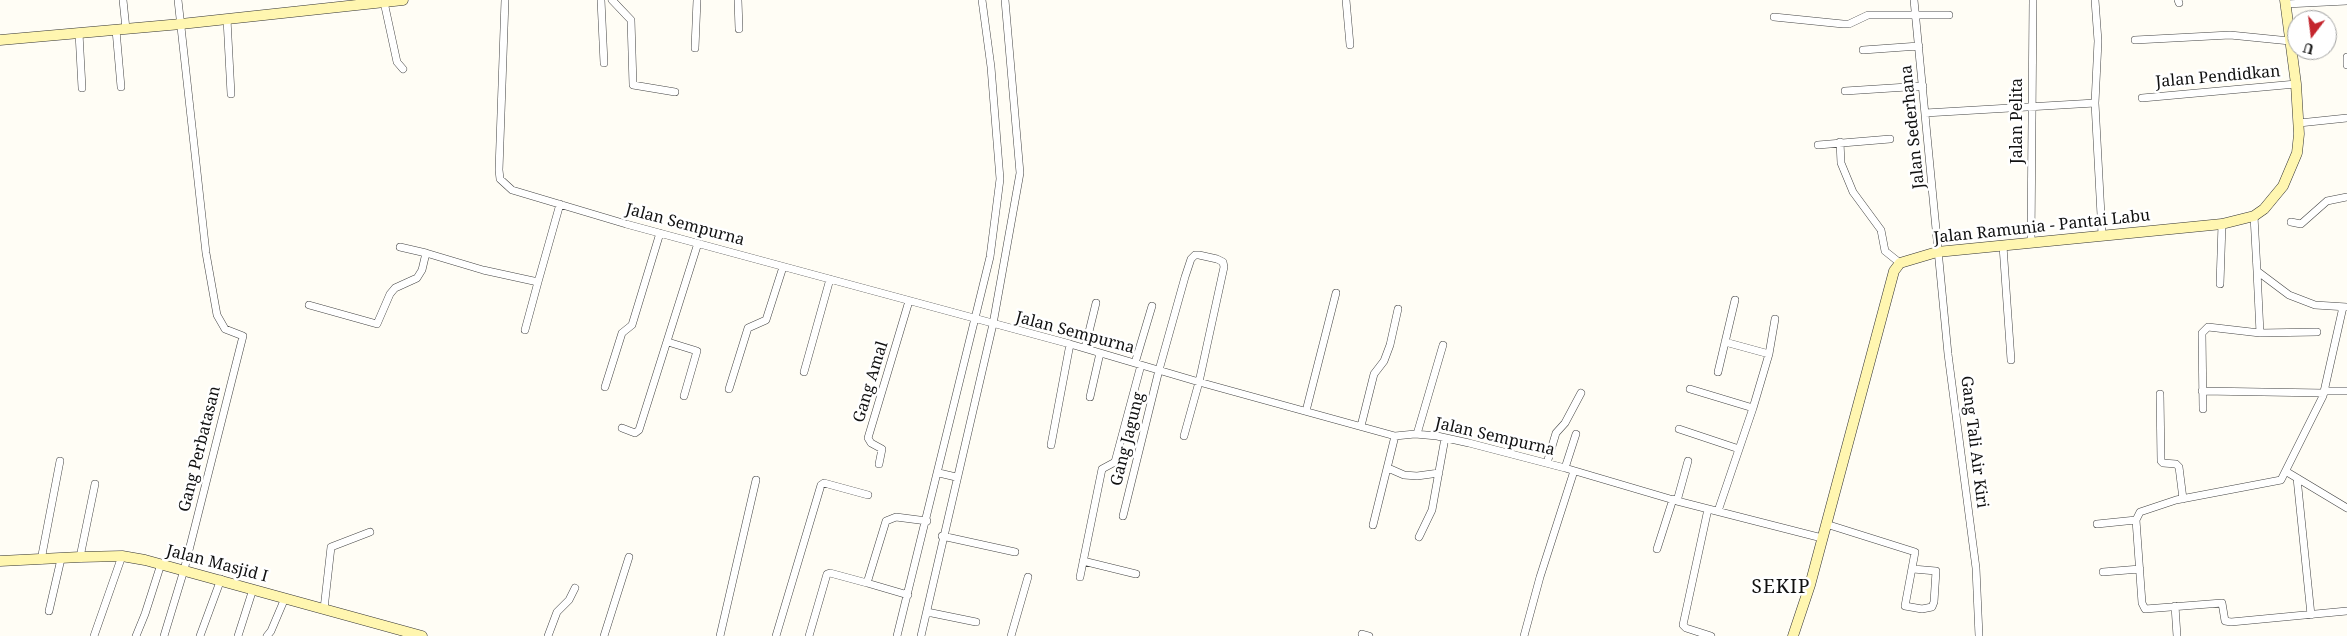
<!DOCTYPE html>
<style>
body{margin:0}
#map{position:relative;width:2347px;height:636px;overflow:hidden;background:#fffdf5;font-family:"Noto Serif",serif}
canvas{display:block}
.north{position:absolute;left:2287px;top:10px;width:50px;height:50px;box-sizing:border-box;background:#fff;border:1px solid #a0a0a0;border-radius:50%;rotate:195deg;font-size:14px;font-weight:700;line-height:20px;text-align:center;color:#111}
.north::after{content:'';display:block;margin:auto;width:18px;height:22px;background:#c4262e;clip-path:polygon(50% 0,100% 100%,50% 72%,0 100%)}
</style>
<div id="map">
<canvas width="2347" height="636"></canvas>
<div class="north">U</div>
</div>
<script>
const ctx = document.querySelector('canvas').getContext('2d');
ctx.lineJoin = 'round';
const toPath = rows => new Path2D(rows.map(r => 'M' + r).join(''));
function stroke(path, color, width, dash) { ctx.strokeStyle = color; ctx.lineWidth = width; ctx.lineCap = dash ? 'butt' : 'round'; ctx.setLineDash(dash || []); ctx.stroke(path); }
function drawText(font, color, halo, rows, align = 'center') {
  ctx.font = font + ' "Noto Serif",serif'; ctx.lineWidth = 5; ctx.setLineDash([]); ctx.textBaseline = 'middle'; ctx.strokeStyle = halo; ctx.fillStyle = color; for (const [text, x, y, turn = 0] of rows) {
    ctx.save(); ctx.translate(x, y); ctx.rotate((+turn || 0) * Math.PI / 180); ctx.textAlign = isNaN(turn) ? turn : align; if (halo) ctx.strokeText(text, 0, 0); ctx.fillText(text, 0, 0); ctx.restore();
  }
}
const street = toPath([
 [123,0,126,29],
 [505,0,499,170,500,179,512,190,626,224,1070,344,1199,382,1395,436,1415,434,1437,436,1469,443,1565,468,1677,501,1822,538],
 [601,0,604,63],
 [612,0,631,20,633,85,675,92],
 [738,0,739,29],
 [1346,0,1350,45],
 [1914,0,1948,354,1976,568,1979,636],
 [2095,0,2098,41,2095,103,2102,234],
 [2178,0,2179,3],
 [384,2,397,62,403,69],
 [2286,4,2347,1],
 [1774,17,1843,24,1849,24,1868,15,1949,15],
 [227,19,231,94],
 [116,30,121,87],
 [79,33,82,88],
 [2135,40,2230,35,2290,41],
 [695,48,697,0],
 [1863,50,1919,46],
 [2347,57,2347,65],
 [1845,91,1923,86],
 [2142,98,2296,84],
 [1925,113,2095,103],
 [2299,123,2347,118],
 [1840,142,1841,163,1853,192,1881,230,1885,251,1900,263],
 [1818,145,1890,139],
 [2254,216,2257,271,2289,295,2315,305,2347,307],
 [2291,222,2301,224,2327,201,2347,197],
 [2031,243,2033,0],
 [2003,246,2011,360],
 [400,247,426,253],
 [2220,284,2222,224],
 [309,305,377,324,390,294,395,288,417,278,422,270,426,253,483,270,538,282,560,204],
 [2343,307,2323,396,2281,480,2176,500,2140,512,2136,520,2142,603,2145,609,2222,603,2225,621,2231,622,2347,611],
 [525,330,538,282],
 [2260,333,2317,332],
 [668,342,697,351,684,396],
 [1725,342,1769,354],
 [1085,348,1096,303],
 [1135,363,1152,306],
 [804,372,830,279],
 [1718,372,1735,300],
 [605,387,622,333,632,325,660,233],
 [729,389,748,328,766,320,783,267],
 [1690,389,1753,408],
 [2202,391,2324,393],
 [2324,391,2347,391],
 [2160,394,2161,461,2163,463,2176,464,2179,467,2183,499],
 [1090,397,1100,353],
 [2203,409,2202,333,2208,327,2260,333,2257,271],
 [1306,411,1336,293],
 [1361,426,1374,374,1384,361,1390,345,1398,309],
 [622,428,635,433,639,430,698,243],
 [1679,429,1739,449],
 [1417,434,1443,345],
 [1051,445,1070,344],
 [1547,463,1556,433,1565,423,1581,393],
 [879,464,882,449,871,443,868,438,909,301],
 [1388,468,1404,475,1417,476,1439,473],
 [1565,468,1576,434],
 [2287,472,2347,508],
 [939,473,956,477],
 [2297,478,2311,615],
 [1677,501,1688,461],
 [1708,509,1683,625,1686,628,1711,636],
 [1718,511,1753,408,1769,354,1775,319],
 [1123,516,1159,370,1185,277,1191,259,1195,255,1199,255,1217,259,1223,262,1224,267,1199,382,1184,436],
 [1826,524,1915,552,1905,606,1922,609,1932,607,1934,602,1936,571,1913,569],
 [2097,524,2136,520],
 [1373,525,1395,436],
 [942,536,1015,552],
 [1419,537,1432,510,1445,438],
 [1657,549,1673,499],
 [80,557,95,484],
 [41,560,60,461],
 [1083,561,1136,574],
 [2103,572,2140,569],
 [1080,577,1102,469,1115,462,1141,365],
 [867,583,908,595],
 [2175,606,2177,636],
 [324,609,331,547,370,532],
 [49,611,61,559],
 [927,612,976,622],
 [1362,634,1369,636],
 [94,636,122,556],
 [136,636,145,614,161,564],
 [164,636,184,570,243,336,225,329,217,315,206,253,178,0],
 [200,636,221,579],
 [238,636,253,589],
 [267,636,271,631,285,598],
 [548,636,557,612,569,600,575,588],
 [604,636,629,557],
 [720,636,756,480],
 [776,636,821,485,824,483,868,495],
 [809,636,827,574,830,573,867,583,886,521,896,517,927,521],
 [897,636,990,257,1000,179,991,67,982,0],
 [921,636,993,324,1020,173,1005,0],
 [1011,636,1028,577],
 [1524,636,1540,577,1574,471]
]);
const secondary = toPath([
 [0,40,181,24,403,0],
 [0,561,80,557,122,556,145,560,422,636],
 [1793,636,1810,585,1894,271,1900,263,1937,252,2222,224,2254,216,2264,209,2283,186,2297,153,2299,134,2296,84,2285,0]
]);
stroke(street, '#444', 8);
stroke(secondary, '#333', 11);
stroke(street, '#fff', 7);
stroke(secondary, '#fff6b0', 10);
drawText('16px', '#111', '#fff', [
 ["Jalan Pendidkan",2218,77,-5],
 ["Jalan Pelita",2017,121,-90],
 ["Jalan Sederhana",1913,127,-96],
 ["Jalan Sempurna",685,225,15],
 ["Jalan Ramunia - Pantai Labu",2042,227,-6],
 ["Jalan Sempurna",1075,333,15],
 ["Gang Amal",871,382,-73],
 ["Jalan Sempurna",1495,437,13],
 ["Gang Jagung",1128,439,-76],
 ["Gang Tali Air Kiri",1974,442,83],
 ["Gang Perbatasan",200,449,-76],
 ["Jalan Masjid I",217,564,15]
]);
ctx.letterSpacing = '1px';
drawText('19px', '#111', '#fff', [
 ["SEKIP",1781,588]
]);
ctx.letterSpacing = '0px';
</script>
